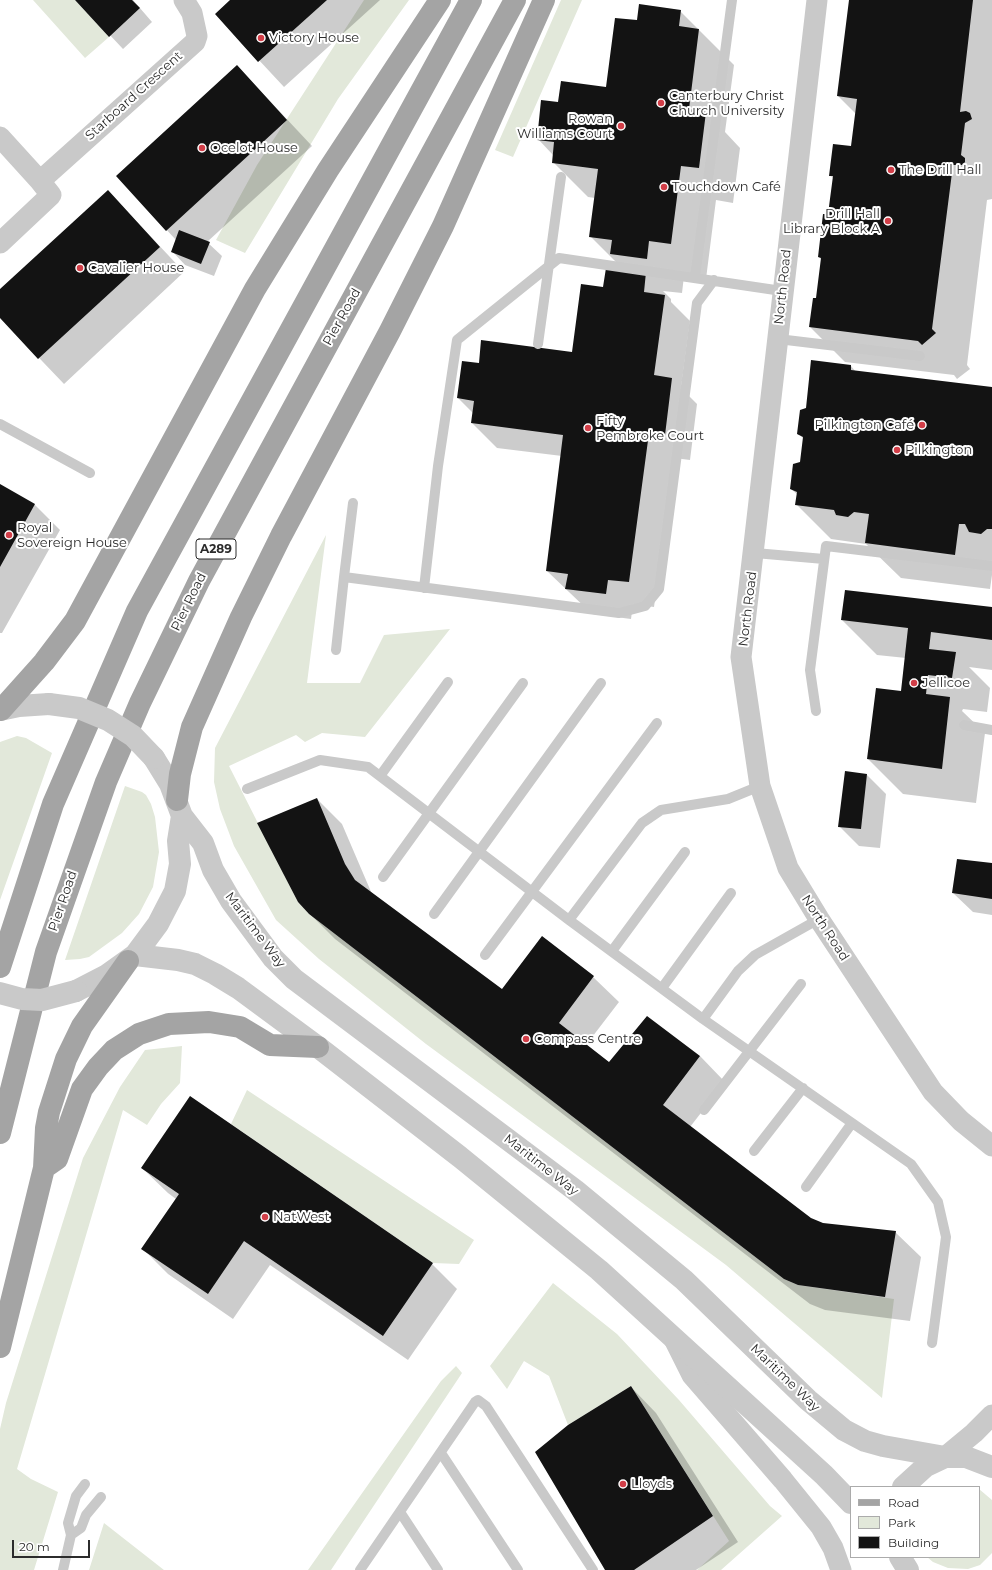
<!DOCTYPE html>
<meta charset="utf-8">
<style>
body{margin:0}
#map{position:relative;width:992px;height:1570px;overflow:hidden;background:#fff;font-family:Montserrat,sans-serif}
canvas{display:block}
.legend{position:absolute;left:850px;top:1486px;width:130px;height:72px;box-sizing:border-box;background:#fff;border:1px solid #ababab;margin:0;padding:5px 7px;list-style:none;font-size:12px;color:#2c2c2c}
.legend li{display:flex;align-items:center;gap:8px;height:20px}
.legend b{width:20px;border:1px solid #ababab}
.scale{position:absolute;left:12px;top:1540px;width:78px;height:18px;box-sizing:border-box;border:2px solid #2c2c2c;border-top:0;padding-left:5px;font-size:12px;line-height:14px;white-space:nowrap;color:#2c2c2c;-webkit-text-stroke:3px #fff;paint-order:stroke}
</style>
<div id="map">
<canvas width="992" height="1570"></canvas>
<ul class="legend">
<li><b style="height:5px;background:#a4a4a4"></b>Road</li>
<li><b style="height:11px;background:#e2e8da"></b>Park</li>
<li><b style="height:11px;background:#131313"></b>Building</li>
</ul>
<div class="scale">20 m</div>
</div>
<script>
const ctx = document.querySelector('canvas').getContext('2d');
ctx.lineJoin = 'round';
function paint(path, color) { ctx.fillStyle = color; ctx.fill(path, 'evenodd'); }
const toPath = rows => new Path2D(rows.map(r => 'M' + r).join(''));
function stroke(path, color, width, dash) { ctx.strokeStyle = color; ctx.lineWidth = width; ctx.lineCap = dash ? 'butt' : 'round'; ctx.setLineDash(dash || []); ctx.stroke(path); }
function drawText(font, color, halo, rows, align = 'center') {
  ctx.font = font + ' Montserrat,sans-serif'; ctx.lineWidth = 4; ctx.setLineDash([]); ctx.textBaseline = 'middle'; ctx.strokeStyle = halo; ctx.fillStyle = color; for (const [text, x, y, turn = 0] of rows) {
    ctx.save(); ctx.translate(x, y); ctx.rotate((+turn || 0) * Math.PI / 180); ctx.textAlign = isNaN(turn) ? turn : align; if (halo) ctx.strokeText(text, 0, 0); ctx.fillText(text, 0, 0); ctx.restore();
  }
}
paint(toPath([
 [33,0,75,0,109,37,85,58],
 [364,0,409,0,338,99,245,253,216,240,257,165],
 [561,0,582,0,513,157,495,150],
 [326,535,307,683,360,683,384,635,450,629,365,737,322,733,305,742,296,735,229,766,298,902,309,914,784,1279,798,1285,894,1299,882,1398,726,1265,426,1044,319,959,276,920,234,846,220,809,214,782,215,748],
 [17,736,26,738,52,753,0,900,0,742],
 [125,786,142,792,146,795,151,804,155,817,159,852,153,887,139,914,122,933,89,957,80,959,65,960],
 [182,1046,180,1083,161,1104,147,1125,123,1110,17,1469,31,1479,58,1492,34,1570,0,1570,0,1429,6,1403,83,1158,120,1087,145,1050],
 [247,1090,474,1240,459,1264,433,1263,231,1124],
 [553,1283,617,1334,679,1400,770,1506,782,1516,721,1570,697,1570,729,1541,631,1386,568,1425,549,1376,524,1361,507,1389,490,1366],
 [456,1366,462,1373,331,1570,308,1570,441,1381],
 [979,1489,992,1500,992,1553,980,1565,968,1569,948,1568,933,1562,927,1557,979,1557],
 [104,1523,164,1570,89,1570]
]), '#e2e8da');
paint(toPath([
 [77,0,133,0,152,22,123,49],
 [232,0,380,0,284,87,216,14],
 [850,0,992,0,992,199,987,200,967,365,970,369,957,379,954,375,845,362,810,327,817,299,822,260,819,257,829,216,834,179,830,175,852,147,856,114,838,96],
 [680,11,734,65,725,132,740,148,733,203,716,200,706,279,684,276,682,293,663,291,671,299,671,302,690,321,681,388,697,404,690,460,674,458,654,607,633,604,631,619,592,614,547,571,562,456,497,448,472,423,473,413,458,398,480,364,573,353,604,288,625,271,591,237,595,198,588,197,553,162,553,155,538,139,559,103,607,88,638,21],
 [237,66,312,146,207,242,222,256,214,276,185,265,172,251,176,240,117,176],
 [108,191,184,272,64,384,0,317,0,290],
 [851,366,856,372,992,388,992,575,990,589,901,578,866,544,831,539,796,504,798,495,791,489,801,463,804,439,798,433,806,408],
 [0,485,35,505,60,530,2,633,0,633],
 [992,608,992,670,969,667,990,688,987,712,963,709,962,711,985,733,976,803,903,794,868,759,902,692,906,658,877,655,842,620],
 [867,775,886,794,880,848,859,846,839,826],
 [317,799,342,824,372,894,502,990,542,937,593,977,619,1002,586,1045,609,1063,700,1056,725,1082,690,1127,810,1219,823,1224,895,1232,921,1257,910,1321,825,1310,810,1304,335,939,309,913],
 [992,864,992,915,973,912,953,893],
 [142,1168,432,1264,457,1289,408,1360,270,1265,233,1319,168,1274,143,1249,176,1199,168,1193],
 [631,1387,656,1413,738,1542,696,1570,607,1570]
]), '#0003');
paint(toPath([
 [75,0,132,0,140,8,109,37],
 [230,0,327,0,258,62,215,14],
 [849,0,973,0,960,112,966,111,970,113,972,119,965,123,961,155,965,158,965,162,962,165,953,165,932,329,936,333,922,345,918,341,809,327,813,298,816,298,821,258,818,257,823,214,828,214,833,176,829,176,833,144,851,146,857,99,837,96],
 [639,4,681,10,679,26,699,29,689,109,706,112,699,168,681,166,671,244,649,241,647,259,610,254,612,240,589,237,598,169,552,163,554,142,537,140,541,100,558,102,561,81,606,87,615,18,637,20],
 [237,65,287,120,166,231,116,176],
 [108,190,160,247,38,359,0,318,0,289],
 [179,230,210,242,201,264,171,252],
 [606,268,646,272,644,292,665,295,654,375,672,378,665,435,649,433,629,582,608,580,606,594,565,589,568,574,546,571,563,435,471,423,474,401,457,398,462,361,479,363,481,340,572,352,581,284,603,287],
 [811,360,851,365,851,370,992,387,992,529,987,529,981,534,969,532,965,524,959,524,955,555,865,543,869,514,854,512,848,517,836,515,834,510,795,505,797,492,790,489,793,464,800,462,803,437,797,434,800,410,806,408],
 [0,484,35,504,0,567],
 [845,590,992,607,992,640,931,632,929,649,956,652,952,678,928,675,926,694,950,697,942,769,867,759,876,688,901,691,908,628,841,620],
 [845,771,867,774,861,829,838,827],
 [317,798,345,864,355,880,502,989,542,936,594,976,559,1023,609,1062,647,1016,700,1056,663,1105,811,1218,823,1223,896,1231,885,1297,798,1285,784,1279,309,914,298,902,257,823],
 [957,859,992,863,992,899,952,893],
 [190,1096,433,1263,383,1336,244,1241,208,1294,141,1249,179,1194,141,1168],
 [631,1386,713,1516,634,1570,605,1570,535,1452,568,1425]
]), '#131313');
stroke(toPath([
 [695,277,732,0],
 [778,339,920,356],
 [538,344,561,177],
 [0,424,90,473],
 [755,553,824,559],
 [344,577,353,503],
 [424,588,438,466,457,340,559,258,782,291],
 [336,650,344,577,619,613,645,606,659,589,697,303,714,280],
 [816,711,810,670,826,546,992,566],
 [964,725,992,730],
 [380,776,448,682],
 [247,789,320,760,368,767,569,920,703,1019,911,1164,938,1202,946,1237,932,1343],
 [383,877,523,683],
 [434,914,601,683],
 [569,920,642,823,661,810,728,799,760,786],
 [612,951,685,852],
 [485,955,657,723],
 [662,988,731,893],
 [703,1019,738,971,755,955,819,919],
 [704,1110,801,984],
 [754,1151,803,1088],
 [806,1187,852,1123],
 [441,1453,518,1570],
 [400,1512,438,1570],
 [71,1535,81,1528,86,1515,101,1497],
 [63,1570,71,1535,68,1523,76,1496,85,1484],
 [360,1570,475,1402,478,1400,486,1406,593,1570]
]), '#c9c9c9', 10);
stroke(toPath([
 [817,0,741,657,760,786,788,868,819,919,933,1092,961,1121,992,1146],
 [0,137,40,181,195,42,197,36,192,13,184,0],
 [0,243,51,195,40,181],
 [675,1341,692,1375,783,1480,821,1527,833,1548,841,1570],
 [945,1457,974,1433,992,1415]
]), '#c9c9c9', 21);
stroke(toPath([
 [0,710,19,706,49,704],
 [182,816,203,843,213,870,231,901,273,958,294,979,575,1190,684,1280,808,1400,844,1430,865,1441,883,1446,945,1457],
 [135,955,178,960,195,964,215,974,238,988,318,1047,460,1157,599,1270,824,1475,851,1503],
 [76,991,107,975,135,955,158,924,175,891,180,864,178,841,182,816,170,784,154,758],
 [903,1487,926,1466,945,1457,966,1457,992,1467],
 [900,1557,908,1570]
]), '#c9c9c9', 22);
stroke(toPath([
 [1,710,44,662,75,621,255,289,328,170,440,0],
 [177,800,180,774,192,727,241,617,281,536,390,331,443,226,544,0],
 [0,967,53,804,137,611,471,0],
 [0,1133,46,952,106,782,140,703,199,581,515,0],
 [44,1168,57,1159,82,1089,98,1067,114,1050,139,1034,169,1024,209,1022,240,1027,270,1045,318,1047],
 [0,1347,44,1168,46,1128,49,1112,66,1059,82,1026,128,961]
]), '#a4a4a4', 22);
stroke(toPath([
 [49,704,79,708,108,720,133,736,154,758],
 [0,993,22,999,42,1000,76,991]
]), '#c9c9c9', 22);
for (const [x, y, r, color] of [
 [261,38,4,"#d23e48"],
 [661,103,4,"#d23e48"],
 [621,126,4,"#d23e48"],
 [202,148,4,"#d23e48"],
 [891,170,4,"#d23e48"],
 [664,187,4,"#d23e48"],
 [888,221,4,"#d23e48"],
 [80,268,4,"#d23e48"],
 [922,425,4,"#d23e48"],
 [588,428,4,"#d23e48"],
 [897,450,4,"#d23e48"],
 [9,535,4,"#d23e48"],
 [914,683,4,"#d23e48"],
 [526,1039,4,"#d23e48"],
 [265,1217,4,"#d23e48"],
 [623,1484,4,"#d23e48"]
]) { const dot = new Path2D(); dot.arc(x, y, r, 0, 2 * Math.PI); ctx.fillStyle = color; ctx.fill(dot); stroke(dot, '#fff', 1.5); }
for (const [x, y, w] of [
 [216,549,40]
]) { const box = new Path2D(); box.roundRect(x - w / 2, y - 10, w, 20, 3); ctx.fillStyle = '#fff'; ctx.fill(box); stroke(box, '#2c2c2c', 1); }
drawText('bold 12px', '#2c2c2c', null, [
 ["A289",216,549]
]);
drawText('13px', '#2c2c2c', '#fff', [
 ["Victory House",269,38],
 ["Canterbury Christ",669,96],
 ["Church University",669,111],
 ["Rowan",613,119,"right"],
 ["Williams Court",613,134,"right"],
 ["Ocelot House",210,148],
 ["The Drill Hall",899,170],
 ["Touchdown Café",672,187],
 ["Drill Hall",880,214,"right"],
 ["Library Block A",880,229,"right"],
 ["Cavalier House",88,268],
 ["Fifty",596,421],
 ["Pembroke Court",596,436],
 ["Pilkington Café",914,425,"right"],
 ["Pilkington",905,450],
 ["Royal",17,528],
 ["Sovereign House",17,543],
 ["Jellicoe",922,683],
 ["Compass Centre",534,1039],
 ["NatWest",273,1217],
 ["Lloyds",631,1484]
], 'left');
drawText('13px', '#2c2c2c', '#fff', [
 ["Starboard Crescent",134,96,-42],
 ["North Road",783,287,-84],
 ["Pier Road",342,317,-61],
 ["Pier Road",189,602,-64],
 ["North Road",748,609,-83],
 ["Pier Road",63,901,-71],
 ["North Road",825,928,57],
 ["Maritime Way",255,930,53],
 ["Maritime Way",541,1165,38],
 ["Maritime Way",785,1378,44]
]);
</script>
